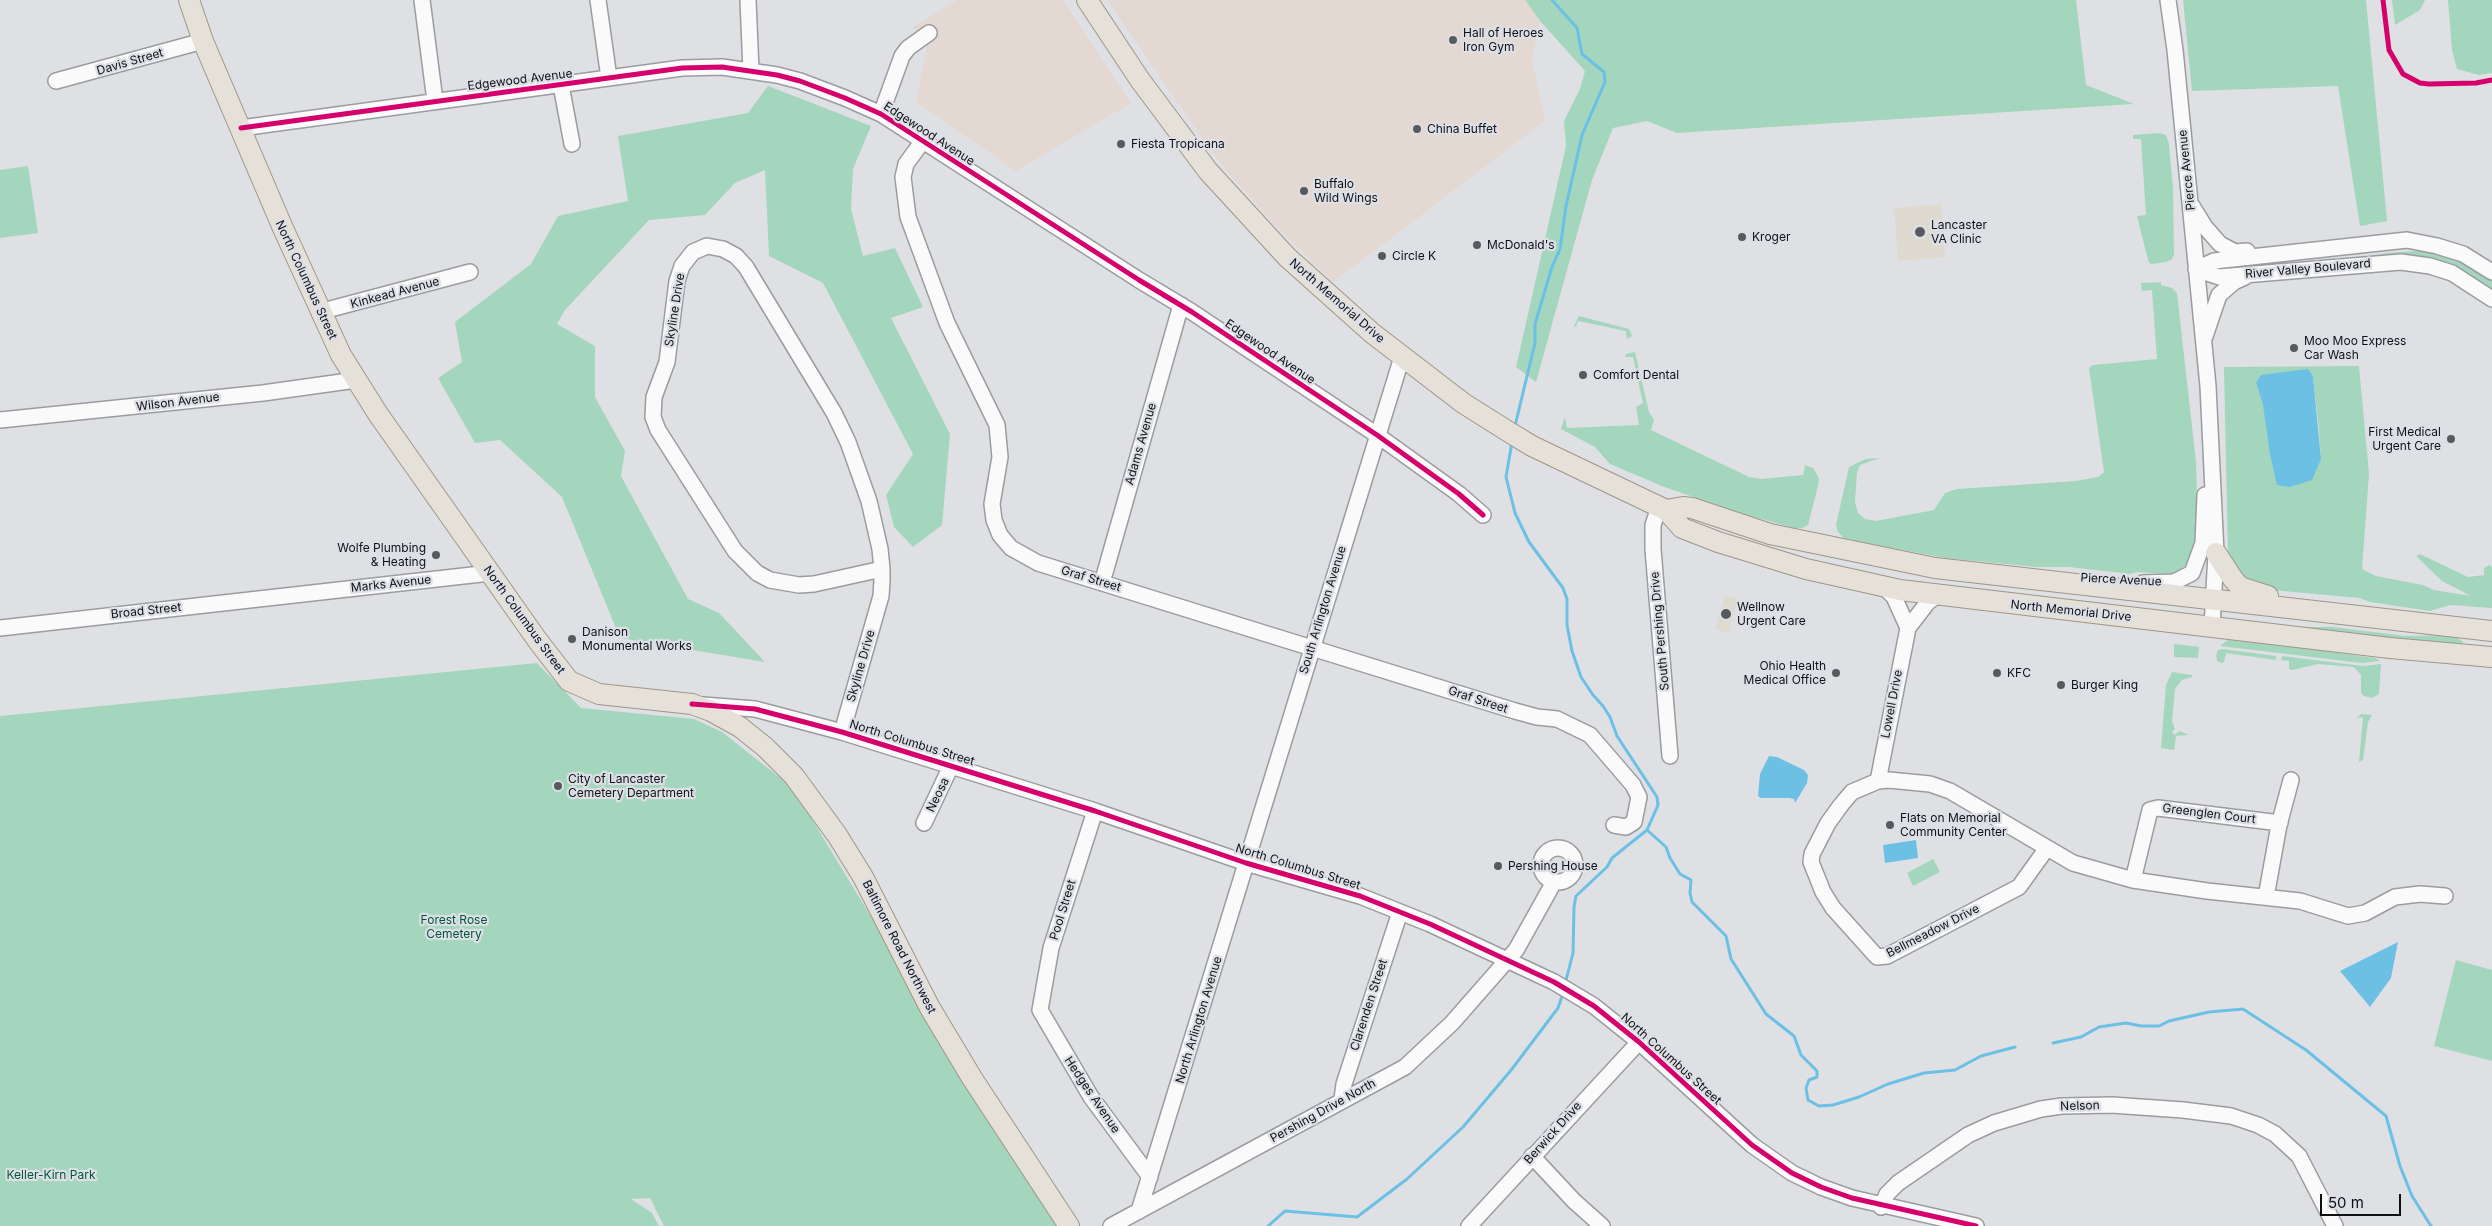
<!DOCTYPE html>
<style>
body{margin:0}
#map{position:relative;width:2492px;height:1226px;overflow:hidden;background:#dfe0e4;font-family:Inter,sans-serif}
canvas{display:block}
.scale{position:absolute;left:2320px;top:1194px;width:81px;height:22px;box-sizing:border-box;border:2px solid #101113;border-top:0;padding-left:6px;font-size:15px;line-height:18px;white-space:nowrap;color:#101113;-webkit-text-stroke:4px #dddfe6;paint-order:stroke}
</style>
<div id="map">
<canvas width="2492" height="1226"></canvas>
<div class="scale">50 m</div>
</div>
<script>
const ctx = document.querySelector('canvas').getContext('2d');
ctx.lineJoin = 'round';
function paint(path, color) { ctx.fillStyle = color; ctx.fill(path, 'evenodd'); }
const toPath = rows => new Path2D(rows.map(r => 'M' + r).join(''));
function stroke(path, color, width, dash) { ctx.strokeStyle = color; ctx.lineWidth = width; ctx.lineCap = dash ? 'butt' : 'round'; ctx.setLineDash(dash || []); ctx.stroke(path); }
function drawText(font, color, halo, rows, align = 'center') {
  ctx.font = font + ' Inter,sans-serif'; ctx.lineWidth = 4.5; ctx.setLineDash([]); ctx.textBaseline = 'middle'; ctx.strokeStyle = halo; ctx.fillStyle = color; for (const [text, x, y, turn = 0] of rows) {
    ctx.save(); ctx.translate(x, y); ctx.rotate((+turn || 0) * Math.PI / 180); ctx.textAlign = isNaN(turn) ? turn : align; if (halo) ctx.strokeText(text, 0, 0); ctx.fillText(text, 0, 0); ctx.restore();
  }
}
paint(toPath([
 [957,0,1063,0,1131,103,1016,171,916,102,927,48,913,27],
 [1107,0,1525,0,1540,21,1532,60,1545,121,1333,282,1273,223,1231,176,1207,145]
]), '#e3d8d2');
paint(toPath([
 [1941,204,1945,257,1898,261,1894,208],
 [1725,596,1738,599,1728,633,1715,629]
]), '#dedad0');
paint(toPath([
 [1525,0,2076,0,2086,85,2134,104,1677,133,1647,121,1613,128,1592,180,1536,382,1516,367,1566,146,1564,121,1580,89,1585,71,1540,21],
 [2183,0,2366,0,2387,221,2360,226,2338,86,2192,91],
 [2392,0,2425,0,2420,10,2395,25],
 [2448,0,2492,0,2492,73,2479,75,2457,69,2452,50],
 [768,86,871,126,853,169,851,209,863,256,895,248,923,307,891,318,950,434,942,525,913,547,894,527,886,495,913,454,823,283,769,256,765,170,735,183,705,215,649,220,565,310,557,324,595,346,595,397,625,451,621,476,688,599,719,613,765,662,620,638,562,497,500,440,475,443,438,378,462,362,455,322,531,264,558,216,628,201,618,136,748,113],
 [2159,133,2166,135,2169,144,2173,188,2174,255,2171,260,2166,262,2152,264,2149,263,2147,256,2137,216,2146,215,2141,139,2133,139,2133,135],
 [28,166,38,233,0,238,0,170],
 [2428,250,2453,257,2492,279,2492,291,2469,274,2450,266,2363,259,2363,257,2387,253],
 [2161,282,2161,285,2172,288,2177,293,2196,462,2198,537,2189,562,2180,570,2169,574,2137,572,2130,574,2069,567,2037,567,1945,558,1861,542,1844,538,1838,532,1836,525,1849,467,1866,459,1880,458,1860,465,1857,472,1855,502,1858,513,1865,519,1876,521,1934,510,1945,493,1957,489,2076,481,2098,477,2104,472,2089,368,2093,365,2157,359,2152,290,2142,291,2141,283],
 [1579,316,1629,329,1632,336,1627,339,1626,331,1578,321,1576,327,1574,326],
 [1635,352,1649,412,1654,420,1651,430,1749,477,1761,479,1803,475,1805,465,1813,468,1819,478,1818,486,1808,525,1802,528,1794,528,1736,512,1662,486,1610,464,1595,447,1561,429,1565,417,1567,428,1639,425,1636,407,1643,403,1633,357,1625,357,1626,354],
 [2359,366,2369,474,2362,569,2376,576,2423,585,2434,590,2471,596,2442,581,2416,556,2420,554,2468,577,2484,575,2484,568,2489,565,2492,567,2492,608,2450,605,2430,611,2370,602,2359,598,2261,589,2247,583,2228,555,2224,367],
 [2313,376,2319,429,2321,459,2263,405,2256,383],
 [2309,627,2333,627,2406,636,2454,635,2463,642,2462,647,2309,629],
 [2228,640,2295,647,2375,658,2380,661,2362,663,2220,646],
 [2174,644,2199,647,2198,658,2174,657],
 [2222,649,2276,656,2276,660,2226,653,2224,662,2221,663,2217,661,2216,655,2218,650],
 [2282,656,2363,666,2381,664,2379,694,2372,698,2364,696,2361,693,2361,675,2354,667,2318,664,2292,670,2289,669,2289,661,2281,660],
 [537,663,581,708,694,719,722,732,793,788,1058,1226,664,1226,650,1198,631,1199,652,1213,659,1226,0,1226,0,716],
 [2172,672,2192,675,2192,677,2182,680,2175,689,2172,721,2175,729,2172,732,2175,735,2179,731,2189,735,2176,736,2174,750,2161,748,2166,685],
 [2361,714,2372,715,2368,722,2363,760,2359,762,2363,717,2357,718],
 [1933,859,1940,872,1913,886,1907,873],
 [2456,960,2492,970,2492,1061,2434,1046]
]), '#a4d6bd');
paint(toPath([
 [2308,369,2313,376,2321,459,2312,480,2290,487,2277,485,2270,454,2263,405,2256,383,2261,375],
 [1769,756,1777,757,1804,770,1808,775,1807,783,1795,803,1794,799,1789,798,1761,798,1758,796,1760,774],
 [1916,840,1918,858,1885,863,1883,845],
 [2398,942,2391,978,2370,1007,2340,971]
]), '#6bc0e4');
stroke(toPath([
 [1515,426,1535,343,1535,324,1552,267,1560,249,1566,206,1582,135,1605,82,1604,72,1582,54,1577,28,1552,0],
 [1512,442,1506,477,1515,513,1529,542,1563,588,1567,599,1567,625,1572,651,1581,677,1593,695,1603,706,1610,717,1617,736,1657,797,1658,805,1647,830,1666,847,1670,858,1680,874,1691,880,1690,893,1692,902,1726,936,1731,959,1766,1014,1794,1036,1801,1055,1817,1071,1817,1077,1809,1080,1806,1088,1808,1100,1819,1106,1833,1105,1859,1097,1888,1084,1924,1073,1955,1070,1981,1056,2015,1047],
 [1565,984,1573,953,1574,907,1576,896,1607,867,1612,858,1647,830],
 [2053,1043,2081,1037,2099,1027,2126,1023,2141,1026,2159,1026,2169,1021,2209,1012,2243,1009,2306,1050,2386,1116,2400,1166,2412,1196,2431,1226],
 [1268,1226,1285,1211,1357,1217,1407,1179,1463,1127,1512,1069,1558,1008,1563,993]
]), '#6bc0e4', 3);
const minor = toPath([
 [422,0,435,101],
 [598,0,609,78],
 [748,0,751,71],
 [2168,0,2175,50,2208,386,2216,553,2212,627],
 [56,81,203,41],
 [561,85,572,144],
 [881,114,902,56,908,48,929,33],
 [241,128,682,68,722,67,777,75,800,81,845,98,881,114,1139,280,1192,312,1377,435,1459,494,1483,515],
 [922,142,906,164,903,177,908,217,947,323,997,425,1000,457,992,504,994,520,1000,535,1011,548,1038,563,1515,711,1537,717,1557,719,1590,735,1633,785,1639,797,1634,822,1626,827,1614,825],
 [2192,206,2205,227,2220,244,2235,252,2247,251],
 [2196,269,2219,277,2401,262,2430,266,2452,273,2492,299],
 [2196,269,2214,261,2407,240,2437,246,2463,254,2492,272],
 [319,312,470,272],
 [2204,339,2219,295,2234,282,2245,277],
 [0,420,263,393,356,380],
 [1659,507,1653,525,1653,549,1670,756],
 [1102,583,1181,305],
 [2143,583,2174,582,2192,573,2203,543,2205,495],
 [1884,587,1894,597,1908,628],
 [0,628,490,573],
 [703,705,755,709,842,732,1095,811,1246,863,1360,896,1430,924,1554,982,1594,1006,1639,1042,1752,1145,1792,1173,1821,1187,1852,1198,1976,1226],
 [842,732,881,596,882,580,882,569,880,549,869,501,848,442,834,413,746,267,736,256,723,249,707,246,693,252,682,266,677,281,667,362,654,397,653,417,658,430,735,551,757,573,770,580,799,585,814,584,882,569],
 [1878,781,1908,628,1928,602,1938,595],
 [1095,811,1051,948,1040,1010,1091,1097,1150,1177],
 [924,823,951,766],
 [2047,848,2019,887,1887,956,1877,957,1833,908,1823,892,1811,862,1812,854,1828,823,1841,805,1852,792,1878,781,1889,780,1930,784,1950,791,2073,863,2133,880,2207,891,2300,901,2348,916,2365,913,2395,897,2420,894,2445,896],
 '1541 865a17 17 0 1 1 34 0a17 17 0 1 1-34 0Z',
 [2133,880,2150,810,2158,808,2280,823],
 [2266,897,2279,825,2291,780],
 [1342,1099,1344,1084,1400,912],
 [1532,1156,1574,1201,1602,1226],
 [1881,1207,1887,1194,1898,1183,1968,1135,1994,1123,2041,1109,2062,1106,2112,1105,2183,1110,2231,1116,2258,1125,2275,1134,2299,1156,2335,1226],
 [1139,1211,1402,357],
 [1111,1226,1405,1067,1452,1023,1516,950,1554,882],
 [1469,1226,1639,1042]
]);
const major = toPath([
 [189,0,203,41,282,226,341,355,378,414,538,641,569,681,599,694,692,704,711,711,740,727,765,747,794,776,837,835,863,877,930,1008,972,1078,1069,1226],
 [1087,0,1140,80,1208,171,1287,257,1372,333,1463,403,1509,432,1532,446,1666,510,1682,528,1718,542,1806,569,1900,590,2390,648,2492,657],
 [1666,510,1683,507,1692,508,1770,534,1935,568,2492,631],
 [2216,553,2233,579,2240,587,2268,596]
]);
stroke(minor, '#9b9c9f', 18);
stroke(major, '#9f9588', 22);
stroke(minor, '#fafafb', 15);
stroke(major, '#e5e0d8', 20);
stroke(toPath([
 [2383,0,2389,50,2403,74,2420,83,2429,84,2476,83,2492,80],
 [241,128,682,68,722,67,777,75,800,81,845,98,881,114,1139,280,1192,312,1377,435,1459,494,1483,515],
 [692,704,755,709,842,732,1095,811,1246,863,1360,896,1430,924,1554,982,1594,1006,1639,1042,1752,1145,1792,1173,1821,1187,1852,1198,1976,1226]
]), '#d6006c', 5);
for (const [x, y, r, color] of [
 [1453,40,5,"#58595c"],
 [1417,129,5,"#58595c"],
 [1121,144,5,"#58595c"],
 [1304,191,5,"#58595c"],
 [1920,232,6,"#58595c"],
 [1742,237,5,"#58595c"],
 [1477,245,5,"#58595c"],
 [1382,256,5,"#58595c"],
 [2294,348,5,"#58595c"],
 [1583,375,5,"#58595c"],
 [2451,439,5,"#58595c"],
 [436,555,5,"#58595c"],
 [1726,614,6,"#58595c"],
 [572,639,5,"#58595c"],
 [1836,673,5,"#58595c"],
 [1997,673,5,"#58595c"],
 [2061,685,5,"#58595c"],
 [558,786,5,"#58595c"],
 [1890,825,5,"#58595c"],
 [1498,866,5,"#58595c"]
]) { const dot = new Path2D(); dot.arc(x, y, r, 0, 2 * Math.PI); ctx.fillStyle = color; ctx.fill(dot); stroke(dot, '#dddfe6', 2); }
drawText('12px', '#101113', '#dddfe6', [
 ["Hall of Heroes",1463,33],
 ["Iron Gym",1463,47],
 ["China Buffet",1427,129],
 ["Fiesta Tropicana",1131,144],
 ["Buffalo",1314,184],
 ["Wild Wings",1314,198],
 ["Lancaster",1931,225],
 ["VA Clinic",1931,239],
 ["Kroger",1752,237],
 ["McDonald's",1487,245],
 ["Circle K",1392,256],
 ["Moo Moo Express",2304,341],
 ["Car Wash",2304,355],
 ["Comfort Dental",1593,375],
 ["First Medical",2441,432,"right"],
 ["Urgent Care",2441,446,"right"],
 ["Wolfe Plumbing",426,548,"right"],
 ["& Heating",426,562,"right"],
 ["Wellnow",1737,607],
 ["Urgent Care",1737,621],
 ["Danison",582,632],
 ["Monumental Works",582,646],
 ["Ohio Health",1826,666,"right"],
 ["Medical Office",1826,680,"right"],
 ["KFC",2007,673],
 ["Burger King",2071,685],
 ["City of Lancaster",568,779],
 ["Cemetery Department",568,793],
 ["Flats on Memorial",1900,818],
 ["Community Center",1900,832],
 ["Pershing House",1508,866]
], 'left');
drawText('12px', '#101113', '#dddfe6', [
 ["Davis Street",130,62,-16],
 ["Edgewood Avenue",520,80,-7],
 ["Edgewood Avenue",929,134,33],
 ["Pierce Avenue",2187,170,-96],
 ["River Valley Boulevard",2308,269,-5],
 ["North Columbus Street",306,280,65],
 ["Kinkead Avenue",395,293,-15],
 ["North Memorial Drive",1337,301,41],
 ["Skyline Drive",675,310,-81],
 ["Edgewood Avenue",1270,352,34],
 ["Wilson Avenue",178,402,-7],
 ["Adams Avenue",1141,444,-74],
 ["Graf Street",1091,579,17],
 ["Pierce Avenue",2121,580,3],
 ["Marks Avenue",391,584,-6],
 ["South Arlington Avenue",1323,610,-73],
 ["Broad Street",146,611,-6],
 ["North Memorial Drive",2071,611,6],
 ["North Columbus Street",524,620,54],
 ["South Pershing Drive",1660,631,-95],
 ["Skyline Drive",861,666,-74],
 ["Graf Street",1478,700,18],
 ["Lowell Drive",1892,704,-79],
 ["North Columbus Street",912,743,17],
 ["Neosa",938,795,-64],
 ["Greenglen Court",2209,814,7],
 ["North Columbus Street",1298,867,17],
 ["Pool Street",1063,910,-73],
 ["Bellmeadow Drive",1933,931,-27],
 ["Baltimore Road Northwest",899,947,63],
 ["Clarenden Street",1369,1005,-72],
 ["North Arlington Avenue",1199,1020,-73],
 ["North Columbus Street",1671,1059,42],
 ["Hedges Avenue",1092,1095,56],
 ["Nelson",2080,1106,-2],
 ["Pershing Drive North",1323,1111,-29],
 ["Berwick Drive",1553,1133,-48]
]);
drawText('12px', '#005735', '#dddfe6', [
 ["Forest Rose",454,920],
 ["Cemetery",454,934],
 ["Keller-Kirn Park",51,1175]
]);
</script>
